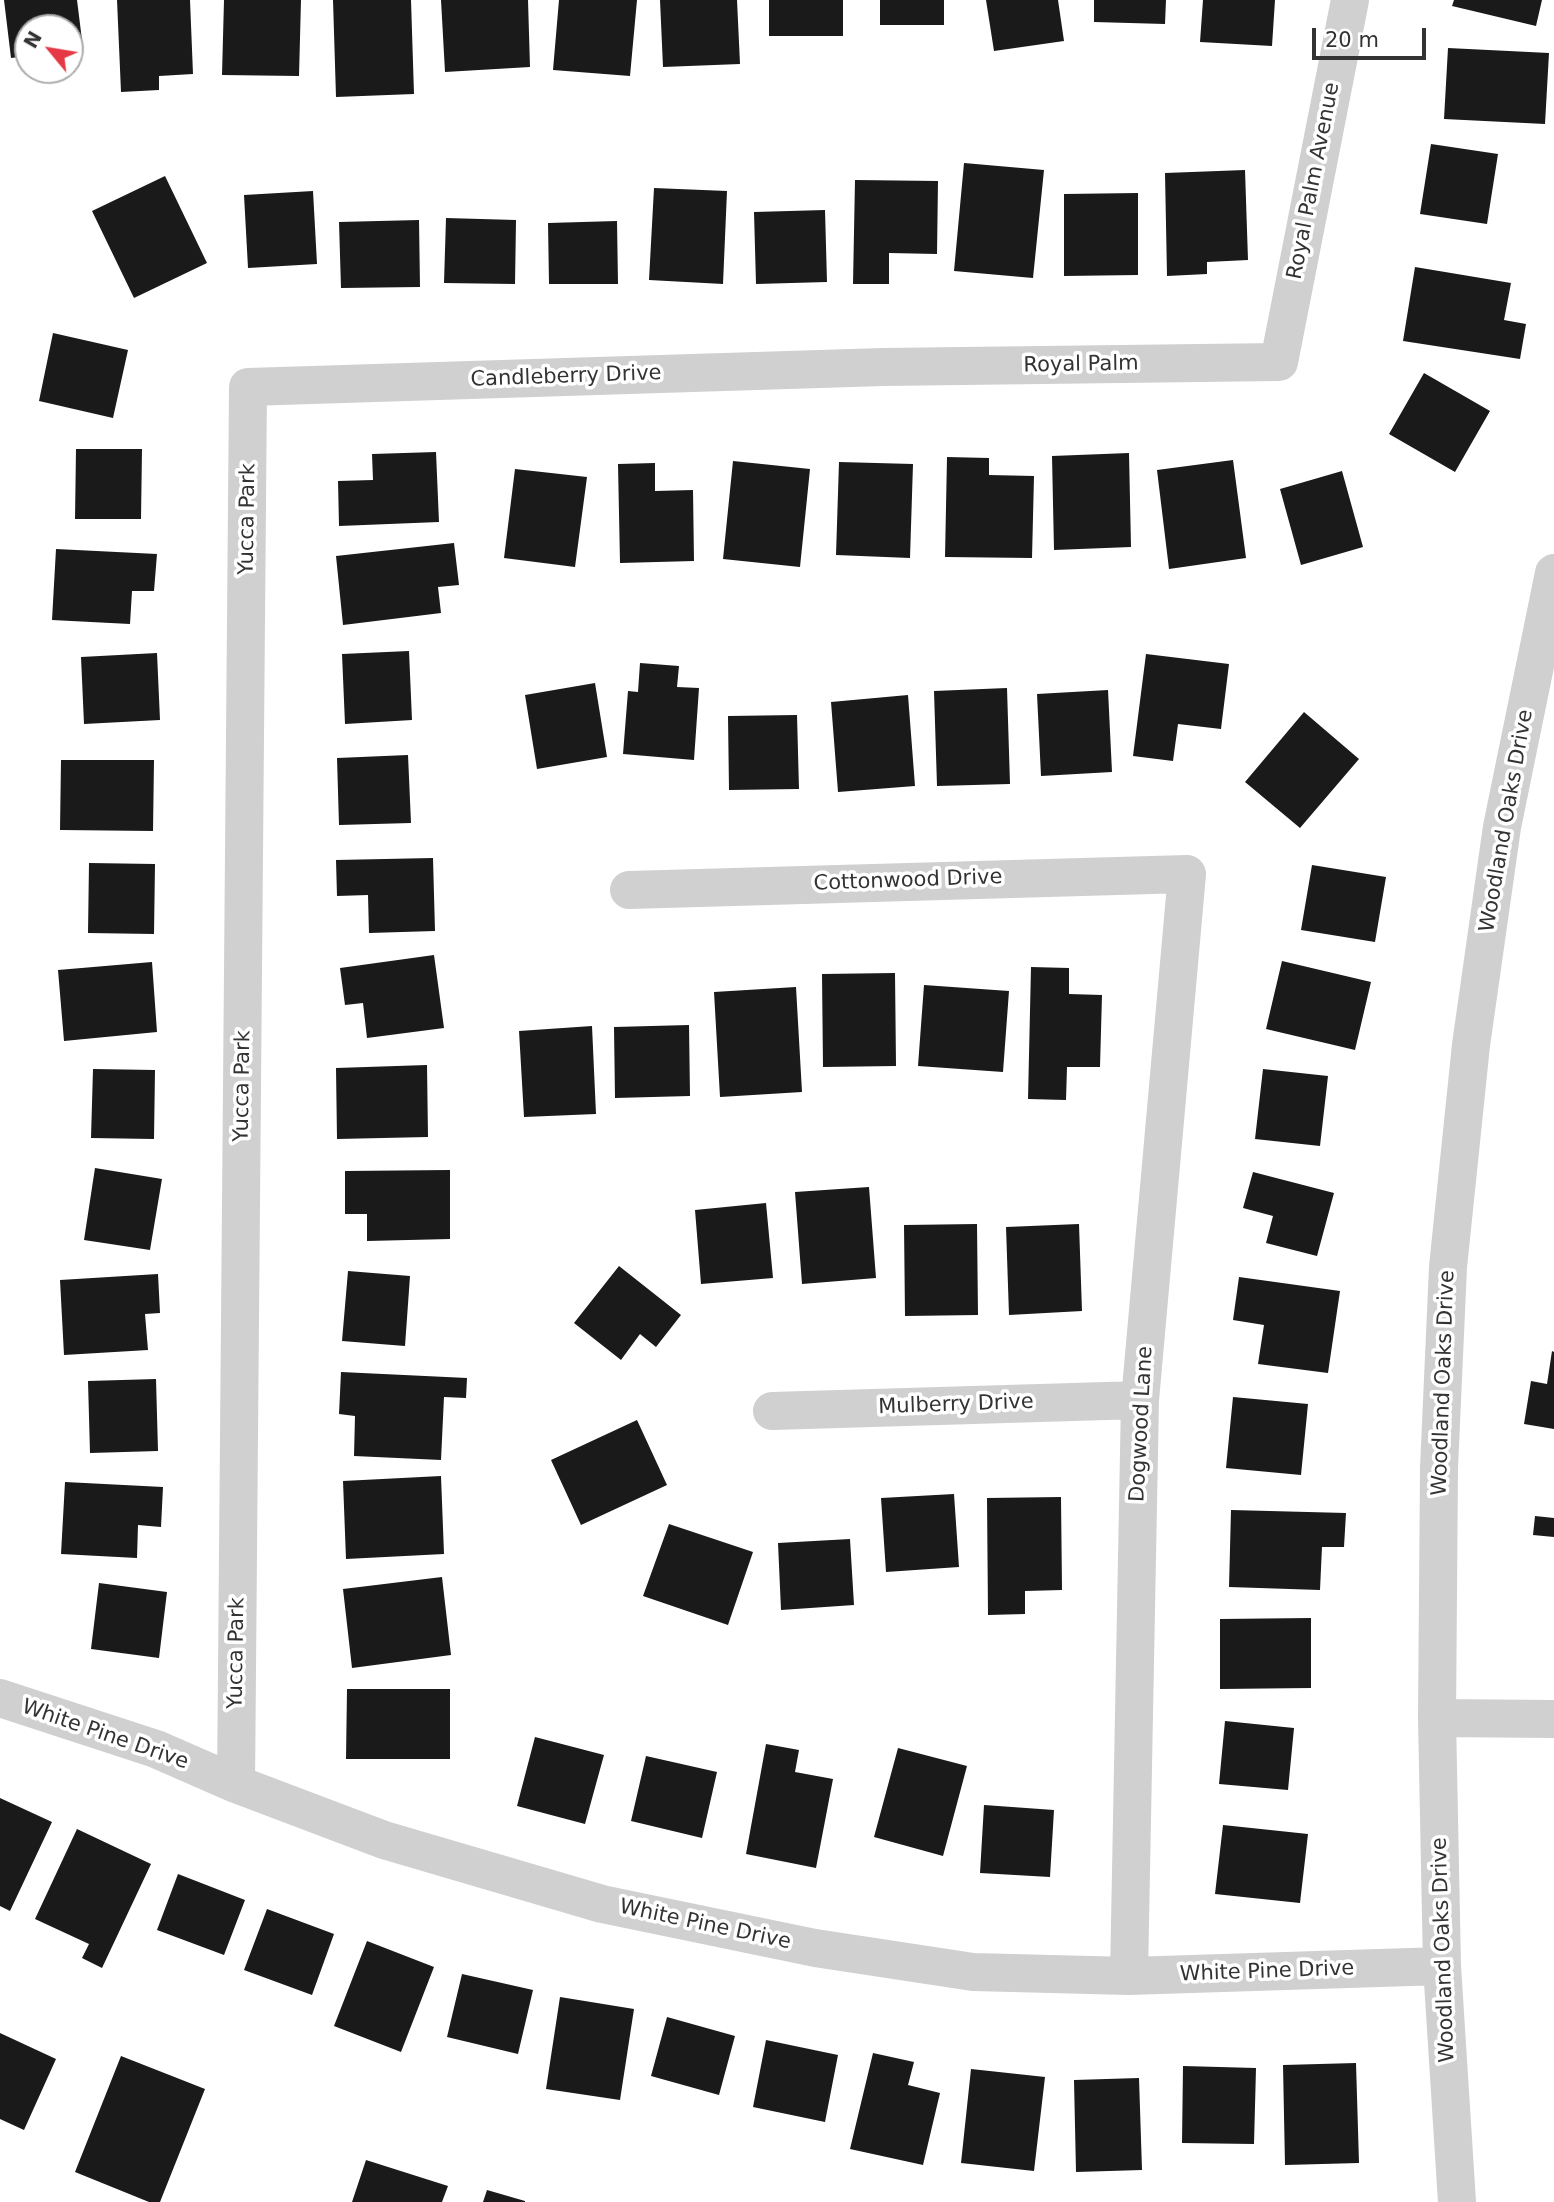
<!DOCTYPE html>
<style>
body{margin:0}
#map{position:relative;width:1554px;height:2202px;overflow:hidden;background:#fff;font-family:"DejaVu Sans",sans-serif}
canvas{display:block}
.north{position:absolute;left:14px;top:14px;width:70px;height:70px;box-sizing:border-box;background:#fff;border:2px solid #adadad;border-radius:50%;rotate:300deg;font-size:19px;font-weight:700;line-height:28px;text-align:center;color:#333}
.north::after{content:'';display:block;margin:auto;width:24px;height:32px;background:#e63946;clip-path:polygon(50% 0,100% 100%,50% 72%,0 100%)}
.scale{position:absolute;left:1312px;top:28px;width:114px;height:32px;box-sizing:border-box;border:4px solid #333;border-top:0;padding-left:9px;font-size:21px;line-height:24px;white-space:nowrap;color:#333;-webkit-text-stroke:5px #fff;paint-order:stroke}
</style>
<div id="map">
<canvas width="1554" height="2202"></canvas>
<div class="north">N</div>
<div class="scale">20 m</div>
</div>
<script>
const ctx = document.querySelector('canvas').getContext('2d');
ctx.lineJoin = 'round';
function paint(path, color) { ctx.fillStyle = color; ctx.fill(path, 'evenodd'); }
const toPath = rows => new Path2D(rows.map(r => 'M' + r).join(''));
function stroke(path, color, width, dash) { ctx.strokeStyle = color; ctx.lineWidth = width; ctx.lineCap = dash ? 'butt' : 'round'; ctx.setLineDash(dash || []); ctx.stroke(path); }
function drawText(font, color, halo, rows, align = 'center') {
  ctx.font = font + ' "DejaVu Sans",sans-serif'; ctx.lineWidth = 7; ctx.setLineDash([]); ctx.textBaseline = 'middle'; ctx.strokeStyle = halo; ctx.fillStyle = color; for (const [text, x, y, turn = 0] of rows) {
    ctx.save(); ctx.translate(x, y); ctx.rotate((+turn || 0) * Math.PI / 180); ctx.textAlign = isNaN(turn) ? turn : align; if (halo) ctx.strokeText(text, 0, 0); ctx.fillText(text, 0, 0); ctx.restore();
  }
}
paint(toPath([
 [4,0,77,0,83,48,70,50,70,28,28,28,28,56,11,58],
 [117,0,190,0,193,74,159,76,159,90,121,92],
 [224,0,301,0,299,76,222,75],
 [333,0,411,0,414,94,336,97],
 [441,0,528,0,530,67,445,72],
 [559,0,637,0,630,76,553,70],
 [660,0,737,0,740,64,663,67],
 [769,0,843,0,843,36,769,36],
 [880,0,944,0,944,25,880,25],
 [986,0,1058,0,1064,41,994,51],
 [1094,0,1166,0,1165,24,1094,22],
 [1203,0,1275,0,1272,46,1200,42],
 [1454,0,1542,0,1536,26,1452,6],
 [1448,48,1549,53,1545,124,1444,119],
 [1431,144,1498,154,1487,224,1420,214],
 [964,163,1044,170,1033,278,954,271],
 [1245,170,1248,260,1207,262,1207,274,1167,276,1165,173],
 [165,176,207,263,134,298,92,211],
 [855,180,938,181,937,254,889,253,889,284,853,284],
 [654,188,727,191,723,284,649,280],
 [313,191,317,264,248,268,244,195],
 [1138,193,1138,275,1064,276,1064,194],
 [825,210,827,282,756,284,754,212],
 [446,218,516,220,515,284,444,283],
 [419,220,420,287,341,288,339,222],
 [617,221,618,284,549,284,548,223],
 [1415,267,1511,283,1504,320,1526,324,1520,359,1403,341],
 [53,333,128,350,113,418,39,401],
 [1424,373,1490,411,1455,472,1389,434],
 [76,449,142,449,141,519,75,519],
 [436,452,439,522,339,526,338,481,373,480,372,454],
 [1129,453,1131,547,1054,550,1052,456],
 [947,457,989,458,989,475,1034,476,1032,558,945,557],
 [1233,460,1246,558,1169,569,1157,470],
 [733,461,810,469,800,567,723,559],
 [839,462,913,464,910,558,836,555],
 [655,463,655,491,693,490,694,561,620,563,618,464],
 [515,469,587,477,575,567,504,558],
 [1342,471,1363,547,1301,565,1280,489],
 [454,543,459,585,438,587,441,613,343,625,336,556],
 [56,549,157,554,154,591,132,591,130,624,52,620],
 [409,651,412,720,345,724,342,654],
 [157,653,160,720,84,724,81,657],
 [1146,654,1229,664,1221,729,1178,724,1173,761,1133,756],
 [640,663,679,666,677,687,699,688,694,760,623,754,628,691,638,692],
 [595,683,607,757,537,769,525,695],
 [1007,688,1010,784,937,786,934,691],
 [1108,690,1112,772,1041,776,1037,694],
 [908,695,915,786,838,792,831,702],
 [1304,712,1359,759,1300,828,1245,782],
 [797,715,799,789,729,790,728,716],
 [408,755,411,823,339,825,337,758],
 [61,760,154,760,153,831,60,830],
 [433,858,435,931,369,933,368,895,337,896,336,860],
 [89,863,155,864,154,934,88,933],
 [1312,865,1386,877,1375,942,1301,930],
 [434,955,444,1028,367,1038,363,1003,345,1005,340,968],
 [1282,961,1371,982,1355,1050,1266,1029],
 [152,962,157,1032,64,1041,58,970],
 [1031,967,1069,968,1069,994,1102,995,1100,1067,1067,1067,1066,1100,1028,1099],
 [895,973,896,1066,823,1067,822,974],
 [924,985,1009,991,1003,1072,918,1066],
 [796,987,802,1092,720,1097,714,992],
 [689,1025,690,1096,615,1098,614,1027],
 [592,1026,596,1114,524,1117,519,1031],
 [427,1065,428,1137,337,1139,336,1068],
 [93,1069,155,1070,154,1139,91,1138],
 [1263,1069,1328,1076,1320,1146,1255,1139],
 [95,1168,162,1179,150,1250,84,1240],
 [450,1170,450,1239,367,1241,367,1214,345,1214,345,1171],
 [1253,1172,1334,1193,1317,1256,1266,1243,1273,1216,1243,1208],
 [869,1187,876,1278,802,1284,795,1192],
 [766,1203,773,1278,701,1284,695,1210],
 [977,1224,978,1315,905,1316,904,1225],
 [1079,1224,1082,1311,1009,1315,1006,1227],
 [619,1266,681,1315,656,1347,640,1334,621,1360,574,1323],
 [348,1271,410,1276,405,1346,342,1341],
 [158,1274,160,1313,145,1314,148,1350,64,1355,60,1280],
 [1239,1277,1340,1291,1328,1373,1258,1364,1264,1325,1233,1320],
 [1552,1351,1554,1352,1554,1429,1524,1424,1531,1381,1547,1384],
 [341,1372,467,1378,466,1398,444,1397,441,1460,354,1456,355,1416,339,1414],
 [156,1379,158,1451,90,1453,88,1381],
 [1233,1397,1308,1404,1301,1475,1226,1468],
 [637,1420,667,1485,581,1525,551,1460],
 [441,1476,444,1554,346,1559,343,1481],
 [65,1482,163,1487,161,1527,138,1525,137,1558,61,1554],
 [954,1494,959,1567,886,1572,881,1498],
 [1061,1497,1062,1590,1025,1591,1025,1614,988,1615,987,1498],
 [1231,1510,1346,1513,1344,1547,1322,1547,1320,1590,1229,1587],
 [1535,1516,1554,1518,1554,1537,1533,1535],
 [669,1524,753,1552,728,1625,643,1596],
 [850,1539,854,1605,781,1610,778,1543],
 [442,1577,451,1655,352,1668,343,1589],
 [99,1583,167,1592,159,1658,91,1649],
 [1311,1618,1311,1688,1220,1689,1220,1619],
 [347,1689,450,1689,450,1759,346,1759],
 [1225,1721,1294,1728,1288,1790,1219,1784],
 [535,1737,604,1755,585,1824,517,1806],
 [766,1744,799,1750,795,1772,833,1779,816,1868,746,1854],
 [898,1748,967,1766,943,1856,874,1837],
 [646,1756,717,1772,702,1838,631,1821],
 [0,1798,52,1822,10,1911,0,1906],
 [984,1805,1054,1810,1050,1877,980,1873],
 [1223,1825,1308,1834,1300,1903,1215,1894],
 [77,1829,151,1864,102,1968,82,1958,89,1944,35,1919],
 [178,1874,245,1900,224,1955,157,1930],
 [267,1909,334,1934,312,1995,244,1970],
 [367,1941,434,1967,401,2052,334,2026],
 [462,1974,533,1990,518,2054,447,2037],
 [560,1997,634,2009,620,2100,546,2089],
 [667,2017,735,2036,719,2095,651,2076],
 [0,2033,56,2059,24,2130,0,2119],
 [766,2040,838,2055,825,2122,753,2107],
 [873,2053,914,2062,908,2085,940,2093,923,2165,850,2149],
 [121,2056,205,2089,160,2202,149,2202,75,2172],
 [1356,2063,1359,2163,1285,2165,1283,2065],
 [1183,2066,1256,2068,1254,2144,1182,2143],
 [971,2069,1045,2077,1034,2171,961,2163],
 [1139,2078,1142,2170,1076,2172,1074,2080],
 [366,2160,448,2186,442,2202,352,2202],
 [487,2190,525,2201,525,2202,483,2202]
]), '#1a1a1a');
stroke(toPath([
 [629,890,1187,874,1140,1400,1129,1976],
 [772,1411,1140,1400],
 [0,1698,156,1749,236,1784,384,1840,602,1904,815,1948,973,1972,1129,1976,1442,1966],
 [1437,1718,1554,1719],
 [236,1784,248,387,883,367,1279,362,1350,0],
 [1457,2202,1442,1966,1437,1718,1439,1468,1448,1267,1471,1045,1502,827,1554,573]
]), '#d0d0d0', 38);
drawText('21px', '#333', '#fff', [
 ["Royal Palm Avenue",1314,181,-79],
 ["Royal Palm",1081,365,-1],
 ["Candleberry Drive",566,377,-2],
 ["Yucca Park",248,519,-89],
 ["Woodland Oaks Drive",1507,821,-80],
 ["Cottonwood Drive",908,881,-2],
 ["Yucca Park",243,1086,-89],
 ["Woodland Oaks Drive",1444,1383,-88],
 ["Mulberry Drive",956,1405,-2],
 ["Dogwood Lane",1142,1424,-87],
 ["Yucca Park",237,1653,-89],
 ["White Pine Drive",105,1735,19],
 ["White Pine Drive",705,1925,12],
 ["Woodland Oaks Drive",1444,1950,-92],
 ["White Pine Drive",1267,1972,-2]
]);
</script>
